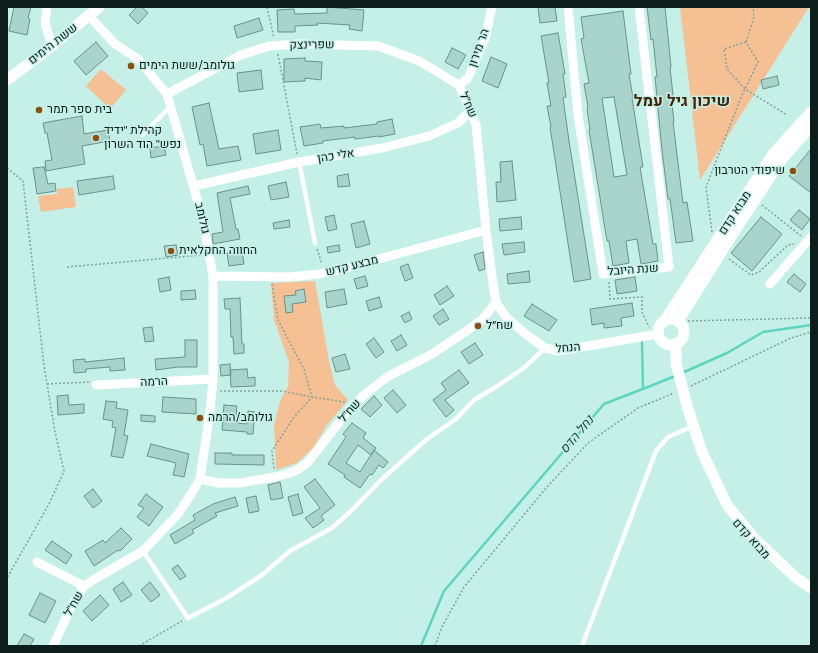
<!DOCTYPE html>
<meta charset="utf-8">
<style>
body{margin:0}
#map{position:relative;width:818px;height:653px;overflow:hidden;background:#c4f0e7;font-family:Karla,sans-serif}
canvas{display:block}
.frame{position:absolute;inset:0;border:8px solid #0c1d1a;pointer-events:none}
</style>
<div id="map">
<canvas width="818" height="653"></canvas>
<div class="frame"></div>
</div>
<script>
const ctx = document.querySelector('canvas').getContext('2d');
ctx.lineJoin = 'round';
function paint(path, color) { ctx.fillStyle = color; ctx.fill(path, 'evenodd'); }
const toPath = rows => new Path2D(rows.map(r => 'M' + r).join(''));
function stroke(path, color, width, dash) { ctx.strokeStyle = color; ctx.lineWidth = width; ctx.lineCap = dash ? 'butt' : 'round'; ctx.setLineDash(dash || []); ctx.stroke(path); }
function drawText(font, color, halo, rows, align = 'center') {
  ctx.font = font + ' Karla,Heebo,sans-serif'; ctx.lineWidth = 3; ctx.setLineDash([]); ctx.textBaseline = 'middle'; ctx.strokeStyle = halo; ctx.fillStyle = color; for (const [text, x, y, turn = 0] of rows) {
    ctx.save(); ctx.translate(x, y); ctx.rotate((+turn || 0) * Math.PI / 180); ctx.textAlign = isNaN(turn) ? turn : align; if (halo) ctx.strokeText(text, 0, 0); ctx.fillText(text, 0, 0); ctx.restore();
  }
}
paint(toPath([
 [680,7,809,7,700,180],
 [101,69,126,90,110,109,86,86],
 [73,187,76,207,41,212,38,196,57,194,57,189],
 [315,281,329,361,335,385,348,400,328,424,313,448,297,463,276,470,274,425,280,401,288,386,289,362,274,320,271,283]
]), '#f6c095');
stroke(toPath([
 [642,342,643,389],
 [682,373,727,353,763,332,811,325],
 [421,646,444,591,604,404,648,387,675,376]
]), '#5ed5c1', 2.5);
const building = toPath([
 [14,7,31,7,28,18,30,19,27,35,9,31,14,7],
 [137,7,142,7,148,13,138,24,129,15,137,7],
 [327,7,364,10,362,31,349,29,350,25,317,23,318,25,295,26,295,32,278,32,277,10,294,9,295,14,327,13,327,7],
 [538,7,555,7,557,21,540,23,538,7],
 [647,7,665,7,671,67,670,67,673,95,671,96,674,122,673,122,680,179,683,203,687,202,693,241,676,243,670,199,668,199,662,150,655,77,657,77,653,39,651,40,647,7],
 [623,11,631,74,629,74,633,98,632,98,643,167,640,167,653,244,656,244,658,261,641,264,637,239,626,241,629,263,613,266,609,241,607,241,589,130,590,130,587,108,588,107,584,84,589,83,581,39,584,38,581,17,623,11],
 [614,97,627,175,614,177,602,98,614,97],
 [259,18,263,30,237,38,234,26,259,18],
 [558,33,565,74,563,74,566,97,563,98,569,141,591,279,574,282,550,127,551,127,547,106,551,106,547,83,549,83,541,36,558,33],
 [96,42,108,56,86,75,74,61,96,42],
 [452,48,466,55,458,69,445,62,452,48],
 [491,57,507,64,498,88,482,81,491,57],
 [305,58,305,61,322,62,321,80,305,78,305,81,284,82,284,59,305,58],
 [261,70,263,89,239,92,237,73,261,70],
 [777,76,779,85,763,89,761,80,777,76],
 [209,103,219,149,238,146,241,160,207,166,203,144,200,145,192,107,209,103],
 [82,116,84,134,108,130,110,141,82,146,85,164,46,171,45,161,52,160,47,133,45,133,43,123,82,116],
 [392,119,395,134,379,137,379,136,355,139,355,137,323,141,323,143,304,146,300,127,320,124,321,128,344,126,344,128,377,124,377,122,392,119],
 [278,130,281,150,256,154,253,134,278,130],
 [164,146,166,155,151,158,150,148,164,146],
 [811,149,811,193,789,176,811,149],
 [512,161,516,200,497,202,496,182,501,182,500,162,512,161],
 [44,167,48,184,55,183,56,191,37,194,33,168,44,167],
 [348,174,350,186,338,187,337,176,348,174],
 [113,176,115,189,79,195,77,181,113,176],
 [286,182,289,197,271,200,268,186,286,182],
 [248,186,250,194,230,198,236,229,238,229,240,239,213,244,212,234,223,232,217,193,248,186],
 [799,210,810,219,802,230,790,220,799,210],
 [334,215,337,229,328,231,325,217,334,215],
 [521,217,522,229,500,231,499,219,521,217],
 [761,217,782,234,752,271,731,253,761,217],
 [289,220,290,227,274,229,273,223,289,220],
 [364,221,370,244,356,248,351,224,364,221],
 [524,242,525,252,504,255,502,244,524,242],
 [176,245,178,255,166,257,164,246,176,245],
 [339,245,340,251,328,253,327,247,339,245],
 [242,251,244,264,229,266,227,253,242,251],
 [483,252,485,269,479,271,474,255,483,252],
 [408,264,413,278,405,281,400,267,408,264],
 [529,271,530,282,508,284,507,274,529,271],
 [794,274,806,284,800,292,787,282,794,274],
 [365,276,368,286,357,289,354,279,365,276],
 [169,277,171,290,160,292,158,279,169,277],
 [635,277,637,291,617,294,615,280,635,277],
 [447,286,454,296,440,305,434,295,447,286],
 [304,289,306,302,292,304,293,312,286,313,284,296,296,295,295,291,304,289],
 [344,289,347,304,327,308,325,292,344,289],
 [195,290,196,299,181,300,181,291,195,290],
 [379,297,382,307,369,311,366,301,379,297],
 [240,298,242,344,244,344,244,353,234,354,233,337,231,337,230,309,225,309,224,299,240,298],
 [632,303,634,316,621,318,622,326,604,328,604,323,592,325,590,309,632,303],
 [532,304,557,320,549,331,524,316,532,304],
 [443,309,449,319,439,325,433,316,443,309],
 [409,312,412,319,405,323,401,316,409,312],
 [152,327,154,341,145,342,143,328,152,327],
 [401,335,407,345,397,351,391,341,401,335],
 [374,338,384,352,376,358,366,344,374,338],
 [185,340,197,340,197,367,178,367,156,370,155,359,185,357,185,340],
 [475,343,483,355,469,364,461,352,475,343],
 [345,354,350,369,336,372,332,358,345,354],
 [124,358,125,370,110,371,110,367,86,369,86,372,74,373,73,360,85,359,85,362,124,358],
 [230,364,231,375,221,376,220,365,230,364],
 [247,369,248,378,255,377,255,386,231,387,230,370,247,369],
 [459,370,469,383,445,400,454,410,446,417,433,400,446,390,441,383,459,370],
 [393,390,406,405,397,413,384,398,393,390],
 [68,395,69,405,84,404,84,413,58,415,57,396,68,395],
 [374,396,382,405,370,417,361,409,374,396],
 [163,397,196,399,196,414,162,412,163,397],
 [106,401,117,402,116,408,128,410,124,435,128,436,123,458,111,456,116,428,112,427,113,421,103,419,106,401],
 [224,405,237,406,235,423,247,424,248,411,255,412,253,434,247,434,247,432,222,430,224,405],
 [141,415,155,416,155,422,141,421,141,415],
 [352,423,366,433,363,438,376,448,371,455,358,445,346,463,360,472,374,450,388,462,383,468,379,465,372,475,370,474,360,488,344,477,345,475,328,464,346,437,343,434,352,423],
 [151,444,189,454,184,477,173,475,176,463,147,456,151,444],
 [215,453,232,453,232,455,264,455,264,465,215,464,215,453],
 [315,479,335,505,321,516,324,520,313,528,305,518,320,508,304,487,315,479],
 [280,482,283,498,271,500,268,485,280,482],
 [93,489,102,501,93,508,84,496,93,489],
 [146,494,163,507,149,526,137,517,144,508,138,505,146,494],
 [298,494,303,513,293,516,288,497,298,494],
 [256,496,259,511,249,513,246,498,256,496],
 [235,497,238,506,215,513,217,516,192,530,194,533,175,544,170,535,195,520,193,515,213,504,235,497],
 [121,528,132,539,120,551,118,550,94,566,85,551,103,540,105,543,121,528],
 [52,541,72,555,66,564,45,550,52,541],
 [178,565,186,576,180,580,172,569,178,565],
 [123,582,132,595,121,602,113,589,123,582],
 [150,582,160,595,151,602,141,590,150,582],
 [40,593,56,601,45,623,29,615,40,593],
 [100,595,109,605,92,621,83,611,100,595],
 [24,634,34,639,30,646,17,646,24,634]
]);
paint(building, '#a9d4cb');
stroke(building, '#69928a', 1);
stroke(toPath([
 [267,7,274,38],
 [746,42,724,49,727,69,745,89,787,115],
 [278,54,297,154],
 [7,168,23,181,44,366,55,432,64,471,49,504,7,578],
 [762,205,801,236],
 [712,232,706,187,742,95,758,62,746,42,754,17,753,7],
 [317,249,322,264],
 [729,259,751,275,759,272,788,245,794,244],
 [67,267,202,255],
 [609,282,610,299,642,297,642,312,649,327],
 [272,284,278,320,304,369,312,397,294,417,272,451,274,469],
 [688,321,811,318],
 [47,384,89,382],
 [691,386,791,338,811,332],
 [220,391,282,391,312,397,345,402],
 [139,646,182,621],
 [435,646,442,627,464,587,547,487,588,443,638,408,674,393]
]), '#82a49e', 1.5, [2, 2]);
stroke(toPath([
 [142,135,171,106],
 [299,162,315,243],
 [143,551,188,618,225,599,262,575,290,551,332,528,351,511,381,480,427,439,456,419,474,400,499,385,525,367,545,348],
 [582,646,656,451,668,437,693,426]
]), '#fff', 4.5);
stroke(toPath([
 [47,7,45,23,52,46],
 [568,7,578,115,603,274,669,267,639,7],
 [459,85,476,125,486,230,493,284,496,302,506,317,523,332,545,348,558,351,658,334],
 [459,85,468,78,485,39,492,7],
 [167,94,241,55,269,46,300,44,378,46,419,61,459,85],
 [194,186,299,162,382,148,429,136,458,123,470,111],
 [213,276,290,277,319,274,342,269,486,230],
 [770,284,811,237],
 [96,385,213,379],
 [200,479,218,483,240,483,275,477,287,474,299,469,308,462,348,411,364,395,387,377,432,354,465,332,482,320,496,302],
 [37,562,84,586],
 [53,646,72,605,84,586,98,577,143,551,178,514,191,494,200,479,210,412,213,379,213,276,203,220,167,94,138,59,115,44,89,16]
]), '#fff', 9);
stroke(toPath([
 [7,80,52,46,99,7],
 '658 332a13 13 0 1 1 26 0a13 13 0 1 1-26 0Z',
 [665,320,773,154,811,112],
 [678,321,734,232,782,159,811,126],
 [676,343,676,364,688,409,702,452,727,505,754,538,795,577,811,588]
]), '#fff', 11);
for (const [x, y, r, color] of [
 [131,66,4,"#8b4e0d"],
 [39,110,4,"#8b4e0d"],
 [96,138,4,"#8b4e0d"],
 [793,171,4,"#8b4e0d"],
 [171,251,4,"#8b4e0d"],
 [478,326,4,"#8b4e0d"],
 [200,418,4,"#8b4e0d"]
]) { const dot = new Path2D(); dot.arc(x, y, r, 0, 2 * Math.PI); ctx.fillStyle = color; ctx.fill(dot); stroke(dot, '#c4f0e7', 1.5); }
drawText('12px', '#0c1d1a', '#c4f0e7', [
 ["ששת הימים",53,44,-38],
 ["שפרינצק",312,45,-1],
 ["הר מירון",479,48,-70],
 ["שח\"ל",468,105,66],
 ["אלי כהן",336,156,-9],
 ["מבוא קדם",735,213,-57],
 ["גולומב",202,218,77],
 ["מבצע קדש",352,266,-14],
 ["שנת היובל",633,270,-4],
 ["הנחל",568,348,-5],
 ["הרמה",154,382,-3],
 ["שח\"ל",350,411,-49],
 ["מבוא קדם",751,539,48],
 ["שח\"ל",74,604,-61]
]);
drawText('12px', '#0c1d1a', '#c4f0e7', [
 ["גולומב/ששת הימים",139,66],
 ["בית ספר תמר",47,110],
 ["קהילת \"ידיד",104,131],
 ["נפש\" הוד השרון",104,145],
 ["שיפודי הטרבון",785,171,"right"],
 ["החווה החקלאית",179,251],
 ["שח״ל",486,326],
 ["גולומב/הרמה",208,418]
], 'left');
drawText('italic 13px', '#1a4d45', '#c4f0e7', [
 ["נחל הדס",577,435,-50]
]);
drawText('bold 16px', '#432609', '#c4f0e7', [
 ["שיכון גיל עמל",682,101]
]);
</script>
